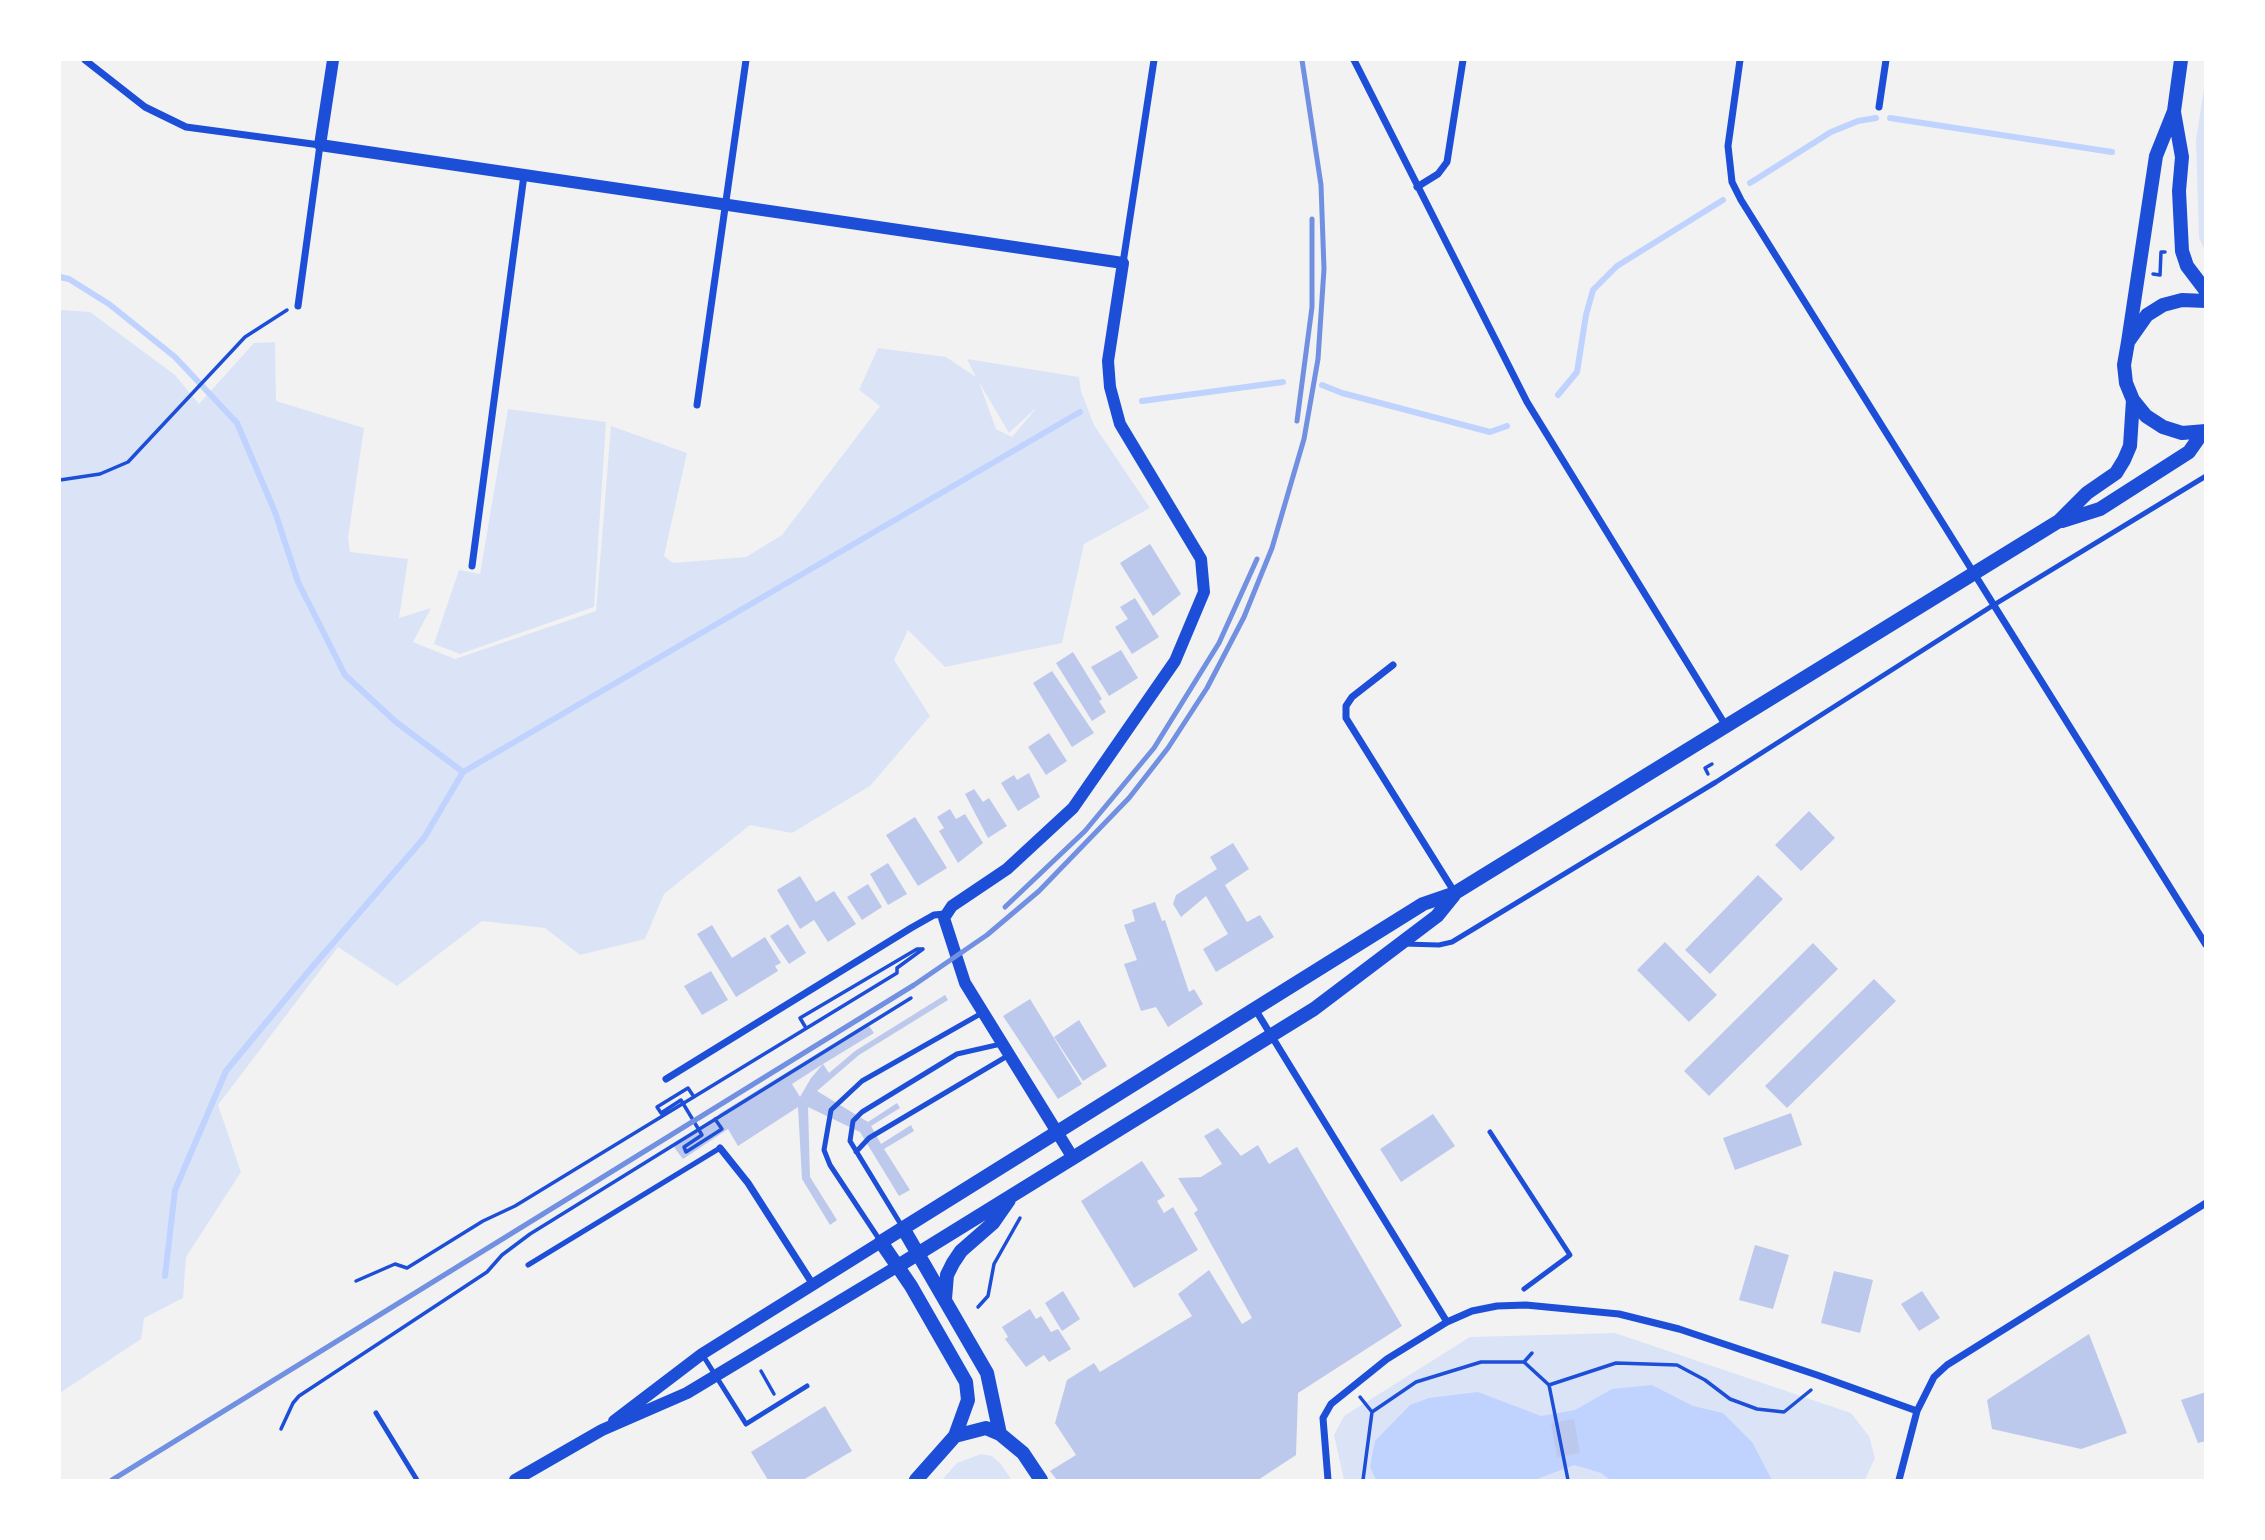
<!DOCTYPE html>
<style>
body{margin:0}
#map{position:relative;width:2265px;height:1540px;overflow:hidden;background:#f2f2f2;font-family:"Varela Round",sans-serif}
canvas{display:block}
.frame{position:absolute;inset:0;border:61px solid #fff;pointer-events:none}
</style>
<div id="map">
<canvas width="2265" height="1540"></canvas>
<div class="frame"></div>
</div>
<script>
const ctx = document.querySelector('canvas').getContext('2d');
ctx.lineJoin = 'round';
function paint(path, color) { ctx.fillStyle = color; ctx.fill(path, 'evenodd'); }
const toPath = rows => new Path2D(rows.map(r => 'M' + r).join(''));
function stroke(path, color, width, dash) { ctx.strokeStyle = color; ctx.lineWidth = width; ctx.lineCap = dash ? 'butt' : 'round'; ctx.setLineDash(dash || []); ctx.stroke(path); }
paint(toPath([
 [2205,82,2205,250,2199,238,2196,140],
 [60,310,90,312,175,375,199,404,254,343,275,342,276,401,364,428,348,538,350,552,408,559,399,618,431,608,413,642,455,659,596,611,611,426,687,453,664,556,673,563,746,557,782,535,880,406,859,390,878,348,946,357,976,377,967,359,1079,377,1081,391,1094,425,1150,508,1084,544,1062,643,945,667,908,630,894,660,930,716,870,786,792,833,750,825,664,894,645,939,580,955,545,928,482,921,397,986,338,947,218,1105,241,1172,186,1257,183,1298,144,1318,141,1339,60,1393],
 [979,382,1009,433,1038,406,1012,437,996,429],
 [508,409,606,422,594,607,460,654,434,644,459,570,480,574],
 [1615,1333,1851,1413,1869,1436,1875,1458,1865,1480,1344,1480,1334,1435,1344,1416,1470,1337],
 [981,1454,992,1456,1000,1463,1012,1480,942,1480,957,1463]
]), '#dbe4f7');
paint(toPath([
 [1652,1385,1693,1406,1723,1413,1752,1442,1772,1480,1610,1480,1601,1473,1574,1465,1535,1480,1376,1480,1370,1467,1375,1441,1410,1405,1429,1398,1478,1392,1541,1416,1575,1410,1612,1389]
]), '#bfd3fe');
stroke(toPath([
 [1890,118,2112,152],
 [1750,183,1831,132,1858,121,1876,118],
 [60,277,69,279,109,304,175,357,237,423,275,512,298,582,345,675,396,722,463,772],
 [1322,385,1342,393,1490,432,1507,426],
 [1558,395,1577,372,1586,315,1593,290,1617,266,1723,200],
 [1142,401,1283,382],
 [165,1276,175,1190,226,1071,308,972,424,838,463,772,1080,412]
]), '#bfd3fe', 6);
paint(toPath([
 [1150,544,1181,594,1153,616,1120,563],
 [1135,598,1159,637,1132,654,1115,627,1128,619,1120,607],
 [1121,650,1138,678,1109,696,1091,667],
 [1073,652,1102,699,1099,701,1106,712,1092,721,1056,663],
 [1052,671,1094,733,1072,747,1033,683],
 [1049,733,1067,761,1046,775,1028,747],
 [1029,773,1040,797,1018,811,1001,783,1014,775,1017,780],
 [974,789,983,802,989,798,1007,826,988,838,965,794],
 [950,809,956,819,965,814,983,843,958,863,939,831,944,828,937,817],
 [1809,811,1835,838,1801,871,1775,845],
 [915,817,947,868,918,886,886,835],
 [1233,843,1249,869,1225,885,1247,922,1260,915,1274,937,1216,972,1203,949,1228,934,1206,896,1181,917,1173,904,1176,895,1217,869,1210,857],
 [888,863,907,894,888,905,870,874],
 [1758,875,1783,899,1710,974,1685,950],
 [800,876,816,902,834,891,856,924,828,942,814,920,800,929,777,890],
 [868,884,882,907,862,920,847,897],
 [1155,902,1162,921,1165,920,1189,992,1194,989,1203,1004,1168,1027,1156,1007,1141,1011,1124,964,1137,960,1124,925,1135,921,1132,910],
 [788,924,806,953,789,964,770,936],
 [712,925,732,958,765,937,781,963,775,966,778,971,736,997,697,934],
 [1665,942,1717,995,1689,1022,1637,970],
 [1813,943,1838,969,1709,1096,1684,1071],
 [711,971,728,1000,702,1015,684,986],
 [1874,979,1896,1001,1787,1108,1765,1086],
 [945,995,948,1000,859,1055,817,1091,868,1122,897,1103,900,1108,871,1126,881,1144,911,1125,914,1131,884,1149,910,1190,899,1196,860,1132,808,1107,810,1177,837,1220,830,1225,802,1179,798,1107,738,1146,728,1129,683,1159,676,1150,674,1146,721,1117,719,1114,867,1023,874,1033,823,1064,829,1073,855,1051],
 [823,1064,811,1078,800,1097,792,1084],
 [1030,999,1082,1084,1058,1099,1003,1016],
 [1079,1020,1107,1066,1083,1081,1054,1037],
 [1791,1113,1802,1145,1735,1170,1723,1138],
 [1433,1114,1455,1146,1401,1182,1380,1149],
 [1218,1128,1241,1156,1258,1145,1269,1164,1297,1147,1402,1326,1298,1393,1296,1455,1258,1480,1057,1480,1050,1471,1076,1455,1055,1423,1067,1380,1094,1363,1100,1372,1192,1316,1178,1294,1209,1270,1242,1324,1252,1318,1194,1213,1198,1210,1178,1178,1201,1177,1222,1164,1204,1136],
 [1142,1161,1165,1196,1157,1201,1164,1213,1173,1207,1198,1250,1134,1288,1081,1201],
 [1755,1245,1789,1255,1773,1309,1739,1300],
 [1834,1271,1873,1280,1860,1333,1821,1323],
 [1063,1291,1080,1319,1062,1331,1045,1303],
 [1922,1291,1940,1318,1919,1331,1901,1304],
 [1030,1309,1036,1319,1041,1316,1051,1332,1058,1329,1071,1349,1049,1362,1044,1355,1026,1367,1005,1339,1008,1337,1002,1327],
 [2089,1334,2127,1433,2081,1449,1992,1429,1987,1400],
 [2206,1392,2206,1441,2198,1443,2181,1400],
 [825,1406,852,1451,803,1480,768,1480,751,1452],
 [1574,1419,1580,1453,1557,1457,1551,1423]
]), '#bdc9ec');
stroke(toPath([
 [2153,274,2160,275,2161,252,2165,252],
 [60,480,100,474,128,462,245,337,287,310],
 [1708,774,1705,768,1712,764],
 [806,1028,800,1018,917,949,923,949],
 [694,1097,688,1088,657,1107,661,1113,681,1100,702,1135,684,1147,686,1152,722,1129,715,1119],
 [356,1281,395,1264,407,1268,483,1221,515,1206,897,973,897,968,923,949],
 [978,1307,988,1296,994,1264,1020,1218],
 [1524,1362,1532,1353],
 [761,1371,774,1394],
 [1549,1385,1616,1363,1677,1365,1705,1380,1730,1399,1757,1409,1784,1412,1811,1390],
 [1360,1397,1372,1412],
 [281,1429,293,1403,299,1396,487,1272,502,1255,530,1234,911,998],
 [1363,1480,1372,1412,1416,1382,1481,1362,1524,1362,1549,1385,1568,1480]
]), '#1d4ed8', 3.5);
stroke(toPath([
 [1404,944,1439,945,1452,942,1716,782,1992,606,2206,476],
 [1490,1132,1570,1255,1524,1289],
 [856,1152,869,1138,1009,1055],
 [903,1228,850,1141,853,1121,862,1112,957,1054,1001,1044],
 [881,1242,830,1165,824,1150,831,1110,862,1081,982,1013],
 [528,1265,720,1148],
 [702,1354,746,1424,807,1386],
 [376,1413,417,1480]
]), '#1d4ed8', 5);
stroke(toPath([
 [85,60,145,107,186,127,320,145,298,306],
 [1354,60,1527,402,1726,726],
 [1740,60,1728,146,1732,182,1741,200,2206,945],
 [1879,107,1886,60],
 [1417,187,1438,174,1447,162,1463,60],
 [1123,263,1154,60],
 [697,405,746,60],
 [472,566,524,175],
 [1393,665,1352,697,1346,706,1346,718,1455,893],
 [1255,1009,1447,1322],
 [666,1079,911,928,934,915,945,914],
 [720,1148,748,1183,812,1283],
 [1328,1480,1323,1418,1331,1404,1387,1359,1447,1322,1472,1311,1497,1306,1526,1305,1619,1314,1679,1329,1817,1375,1917,1411],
 [1899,1480,1917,1411,1934,1377,1947,1365,2206,1203]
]), '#1d4ed8', 7);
stroke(toPath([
 [333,60,320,145,1123,263,1108,361,1110,387,1120,424,1201,559,1204,592,1175,661,1073,808,1007,869,952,906,944,918,965,983,1073,1158],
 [614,1421,702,1354,881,1242],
 [515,1480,602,1430,687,1393,898,1266]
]), '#1d4ed8', 12);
stroke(toPath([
 [2174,112,2182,157,2179,191,2182,251,2187,266,2206,291],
 [2206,301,2182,300,2163,305,2147,315,2128,342,2124,365,2126,383,2133,400,2146,416,2163,427,2182,433,2206,431],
 [2128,342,2156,156,2174,111,2181,60],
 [2062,521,2100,509,2189,452,2203,432],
 [903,1228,987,1373,1000,1434],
 [898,1266,1314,1009,1437,916,1454,895],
 [945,1299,947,1275,953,1263,961,1251,993,1223,1009,1200],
 [955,1436,986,1428,1000,1434,1023,1453,1041,1480],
 [916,1480,955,1436,968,1400,966,1382,911,1286,881,1242,1423,904,1455,893,2059,521,2087,493,2116,473,2124,460,2130,446,2133,400]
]), '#1d4ed8', 14);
stroke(toPath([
 [1297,421,1312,307,1312,219],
 [1005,907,1085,831,1154,748,1219,643,1257,559],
 [112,1480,914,985,987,935,1039,891,1129,798,1168,748,1207,688,1244,617,1272,548,1304,439,1318,359,1324,269,1321,185,1302,60]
]), '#7290e2', 5);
</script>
